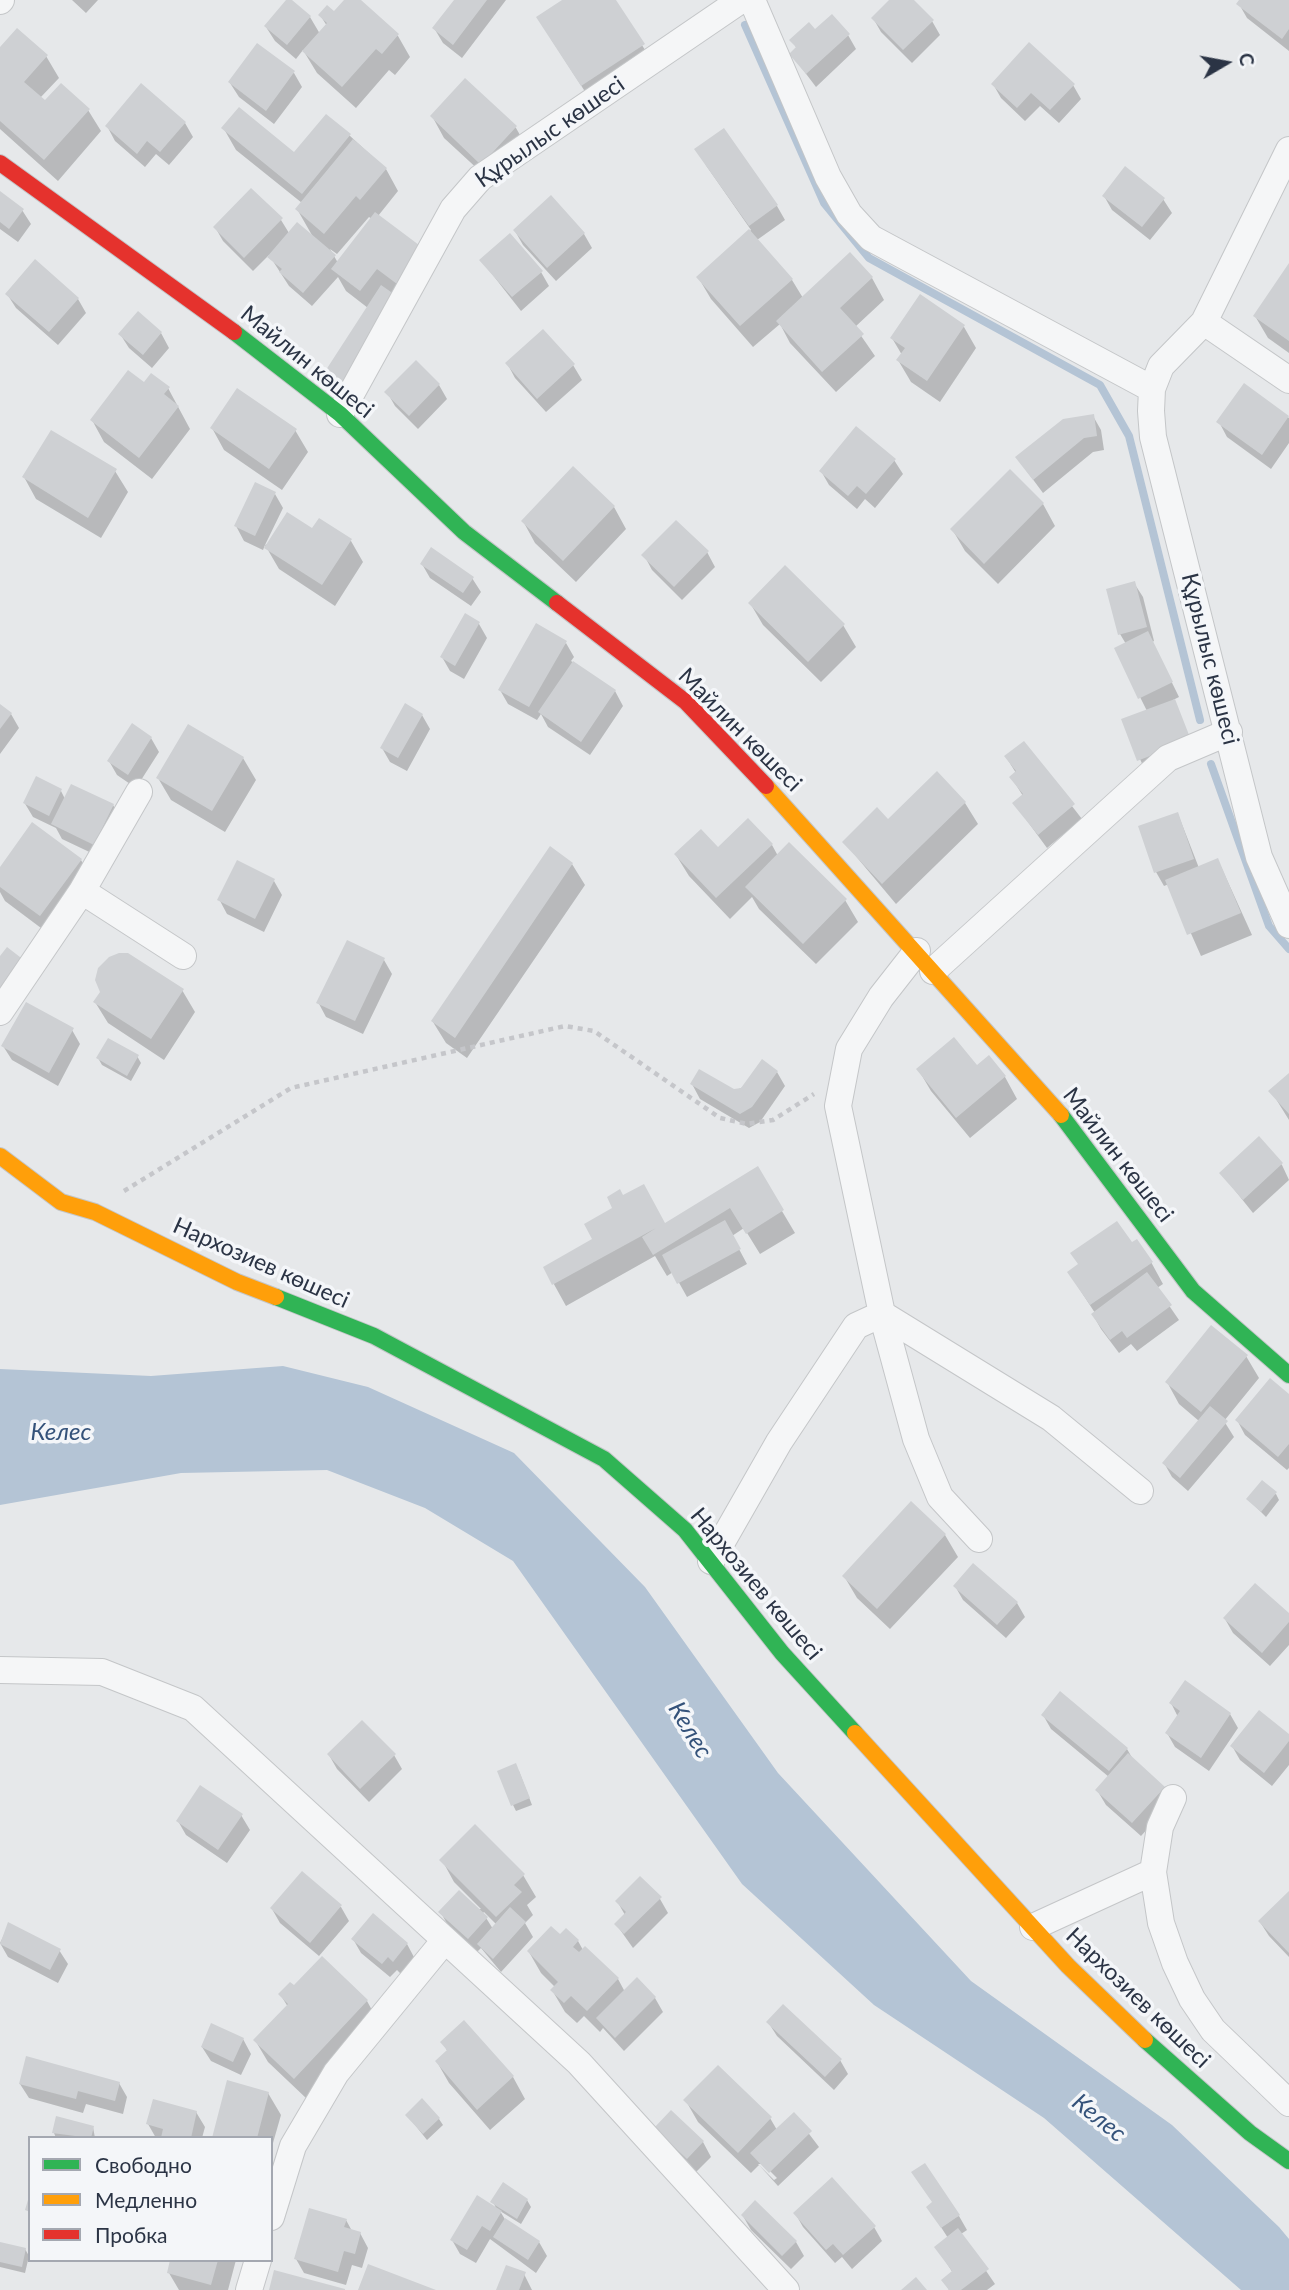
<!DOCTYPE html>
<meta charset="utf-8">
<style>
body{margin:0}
#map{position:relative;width:1289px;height:2290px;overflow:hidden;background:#e6e8ea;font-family:Lato,sans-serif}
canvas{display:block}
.legend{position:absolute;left:28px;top:2136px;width:245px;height:126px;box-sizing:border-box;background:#f4f6f9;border:2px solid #a4a8b1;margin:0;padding:9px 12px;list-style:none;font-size:21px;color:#2b3445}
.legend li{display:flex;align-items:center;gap:14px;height:35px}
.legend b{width:35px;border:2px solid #a4a8b1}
.north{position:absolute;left:1191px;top:28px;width:70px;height:70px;-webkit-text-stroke:5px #f4f6f9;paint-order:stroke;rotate:80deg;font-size:19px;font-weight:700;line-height:28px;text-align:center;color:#2b3445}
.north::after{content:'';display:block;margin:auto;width:24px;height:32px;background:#2b3445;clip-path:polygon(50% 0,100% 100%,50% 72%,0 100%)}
</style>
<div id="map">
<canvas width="1289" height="2290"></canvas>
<ul class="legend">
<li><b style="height:9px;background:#30b455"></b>Свободно</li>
<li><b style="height:9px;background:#ff9f0a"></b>Медленно</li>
<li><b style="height:9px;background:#e5322d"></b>Пробка</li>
</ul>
<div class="north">С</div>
</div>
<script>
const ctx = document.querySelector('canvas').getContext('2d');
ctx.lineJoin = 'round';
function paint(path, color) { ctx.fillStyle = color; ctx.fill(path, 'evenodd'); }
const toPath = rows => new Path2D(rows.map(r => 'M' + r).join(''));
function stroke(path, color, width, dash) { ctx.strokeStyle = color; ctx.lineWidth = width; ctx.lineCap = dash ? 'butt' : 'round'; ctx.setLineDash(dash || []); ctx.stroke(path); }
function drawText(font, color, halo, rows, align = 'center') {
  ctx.font = font + ' Lato,sans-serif'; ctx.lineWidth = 7; ctx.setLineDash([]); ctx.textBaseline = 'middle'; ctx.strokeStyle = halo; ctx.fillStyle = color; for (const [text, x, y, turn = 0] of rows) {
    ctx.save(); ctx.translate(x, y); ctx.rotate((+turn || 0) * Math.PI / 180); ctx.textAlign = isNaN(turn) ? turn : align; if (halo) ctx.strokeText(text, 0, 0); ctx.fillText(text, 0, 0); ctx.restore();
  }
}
paint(toPath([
 [283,1366,368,1387,514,1453,645,1587,778,1773,971,1981,1172,2125,1279,2227,1289,2239,1289,2290,1241,2290,1044,2118,874,2005,742,1884,513,1561,425,1508,327,1470,181,1473,0,1505,0,1369,151,1376]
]), '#b4c4d5');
paint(toPath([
 [72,0,98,0,86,13],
 [288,0,310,17,320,34,327,26,320,15,334,13,346,0,358,0,398,36,410,57,395,75,389,70,356,108,317,73,303,50,296,59,275,41,266,27],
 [456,0,506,0,462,58,443,43,434,28],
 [565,0,613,0,656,67,595,107,551,39],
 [892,0,912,0,932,21,940,35,912,63,881,32,873,18],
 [1242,0,1289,0,1289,51,1247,18,1239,4],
 [815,31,848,35,856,49,816,87,791,54,797,49,792,40],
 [0,49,46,56,59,78,40,98,45,103,88,110,101,131,58,181,0,129],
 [294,73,302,87,274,124,239,97,230,83],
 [465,80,516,128,528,149,495,185,444,138,432,116],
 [993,84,1073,85,1081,99,1059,123,1040,106,1025,121,1001,98],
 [185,123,193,137,169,165,156,154,145,167,115,141,107,126],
 [224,129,294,155,349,135,386,169,398,191,378,216,422,250,434,271,409,304,353,399,334,387,326,373,368,308,346,291,338,277,312,306,289,286,269,255,253,271,223,241,215,227,281,220,289,233,313,237,297,209,302,203,236,150],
 [369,217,372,219,338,263,330,249,337,254],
 [705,164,777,206,785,220,757,240,792,280,803,298,872,278,884,300,855,327,875,356,836,392,790,343,780,324,753,347,711,299,698,277,751,230],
 [0,193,22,210,31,224,18,242,0,229],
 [1104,196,1163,199,1172,213,1150,240,1112,210],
 [515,231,584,234,592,248,556,281,523,245],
 [481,260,541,272,549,286,521,311],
 [1289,267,1289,353,1268,338,1255,316],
 [7,294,78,299,86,313,58,345,16,308],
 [964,327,976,348,940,402,911,382,898,360,902,355,892,338],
 [542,332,573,365,582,380,546,412,515,378,507,363],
 [161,333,169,348,152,368,129,348,120,334],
 [144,384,168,388,190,429,152,479,104,442,92,420],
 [439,385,447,399,418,429,395,406,387,392],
 [1244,386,1289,418,1289,443,1271,469,1227,437,1219,422],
 [1093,416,1101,430,1104,450,1093,452,1043,493,1017,458],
 [212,428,295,430,308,452,282,490,224,450],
 [894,460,903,474,875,508,865,499,857,509,829,485,821,471],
 [115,471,128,492,101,538,36,499,24,477],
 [275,494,283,508,265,545,313,531,351,541,363,562,335,606,279,569,265,545,263,550,244,541,236,526],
 [1043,504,1055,526,998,584,965,551,952,529],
 [614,507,626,529,576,582,535,543,523,521],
 [707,552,715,567,682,600,652,570,644,555],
 [422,564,472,578,481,592,471,606,430,578],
 [1134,583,1143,597,1154,641,1152,642,1179,697,1173,700,1197,755,1147,775,1123,720,1147,711,1116,649,1126,644,1120,634],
 [750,603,843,625,856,647,821,682,763,625],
 [466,616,479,624,487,638,464,679,450,671,442,657],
 [566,643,574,657,571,661,615,691,623,706,590,755,548,727,541,714,537,720,508,704,500,690],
 [0,706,11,714,19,728,0,754],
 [422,715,430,729,407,771,390,762,382,748],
 [151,738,159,752,136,788,117,775,109,761],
 [1023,743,1082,819,1047,848,1014,803,1023,796,1011,777,1016,773,1006,757],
 [243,758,256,780,225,832,171,800,158,778],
 [61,791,65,799,113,805,121,820,102,858,62,839,56,828,33,817,24,802],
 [965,803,978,824,896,904,844,842,888,821],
 [1178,814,1199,868,1218,860,1252,935,1201,956,1169,884,1164,886,1156,872],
 [772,845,778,856,845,900,858,922,816,964,759,909,752,897,730,919,689,876,676,855],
 [81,860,93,882,53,937,5,901,0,892,0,870],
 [572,864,585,885,467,1058,446,1043,433,1022],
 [274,881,282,895,264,932,227,914,219,899],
 [348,942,384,960,392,974,363,1034,326,1017,318,1002],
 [182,990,195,1012,164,1060,108,1023,95,1002],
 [72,1030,80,1044,58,1086,12,1060,3,1046],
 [137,1056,141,1063,131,1081,102,1065,98,1058],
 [977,1068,1005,1077,1017,1099,970,1138,931,1091,918,1069],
 [777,1072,785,1086,760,1122,749,1128,700,1099,692,1084,734,1091],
 [1289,1075,1289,1120,1271,1091],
 [1259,1138,1282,1165,1289,1180,1253,1213,1221,1173],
 [757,1169,795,1233,760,1254,744,1228,732,1236,747,1264,687,1297,673,1272,667,1276,655,1256,566,1306,545,1268,595,1240,623,1197,665,1225],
 [1132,1245,1151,1262,1163,1284,1157,1288,1179,1320,1137,1351,1131,1344,1119,1353,1101,1329,1093,1315,1095,1313,1069,1273],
 [1246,1356,1259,1378,1224,1421,1234,1437,1188,1491,1172,1477,1164,1463,1199,1421,1179,1404,1167,1382],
 [1289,1397,1289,1468,1287,1470,1245,1435,1237,1420],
 [1276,1494,1279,1500,1266,1517,1248,1499],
 [912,1504,945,1535,958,1557,890,1629,857,1598,844,1576],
 [955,1586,1017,1603,1025,1617,1006,1638,963,1600],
 [1289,1616,1289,1645,1270,1666,1233,1633,1225,1619],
 [1171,1703,1230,1714,1238,1728,1209,1771,1175,1747,1167,1733,1178,1717],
 [1043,1715,1127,1749,1134,1761,1163,1788,1172,1802,1141,1836,1106,1805,1097,1790,1109,1777,1051,1729],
 [1289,1736,1289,1765,1272,1786,1240,1760,1232,1746],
 [329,1755,394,1755,402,1769,369,1802,337,1769],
 [519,1771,532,1805,516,1811,513,1805],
 [241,1815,250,1830,227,1863,186,1835,178,1821],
 [442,1860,523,1875,536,1897,527,1905,533,1915,525,1923,533,1937,501,1972,481,1948,477,1952,449,1927,441,1913,481,1909,454,1882],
 [484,1912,497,1925,493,1929,483,1913],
 [1289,1894,1289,1957,1269,1936,1260,1922],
 [660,1899,668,1913,633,1948,616,1924,625,1915,617,1901],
 [341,1907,349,1921,319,1956,280,1923,272,1909],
 [9,1925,59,1950,68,1964,58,1983,8,1957,0,1943],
 [560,1937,578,1941,583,1950,618,1979,625,1992,637,1980,655,1998,663,2012,624,2051,603,2028,600,2032,584,2016,577,2023,565,2012,552,1990,555,1987,541,1973,529,1952],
 [353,1939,407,1944,415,1959,402,1975,397,1970,390,1977,361,1953],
 [294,1988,367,2001,379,2023,307,2099,268,2062,255,2040,288,2007,280,1994],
 [464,2022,513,2077,525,2099,490,2130,449,2083,437,2062,448,2052,442,2042],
 [768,2022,840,2060,848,2074,834,2090,777,2036],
 [243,2039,251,2054,241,2075,211,2061,202,2047],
 [119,2083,127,2097,123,2114,86,2104,83,2113,29,2098,20,2084],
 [268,2093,281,2115,271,2150,271,2138,214,2138],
 [686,2101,770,2118,777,2130,794,2114,819,2147,778,2186,759,2165,751,2173,698,2122],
 [758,2164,763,2164,777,2178,774,2180],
 [196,2112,205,2127,202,2138,156,2138,148,2124],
 [671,2112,703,2142,711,2157,696,2172,665,2142],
 [407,2115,439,2119,443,2125,427,2140],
 [93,2127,95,2138,56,2138,54,2133],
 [527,2200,531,2207,521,2224,500,2211,506,2221,539,2242,547,2256,536,2273,490,2239,476,2263,460,2254,452,2240,497,2210,493,2202],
 [795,2213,874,2227,882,2241,852,2269,842,2257,835,2263,803,2227],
 [743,2216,796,2242,804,2256,791,2269,751,2230],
 [959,2216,967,2230,961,2234,995,2284,987,2290,949,2290,943,2280,953,2273,936,2247,948,2238,937,2221],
 [346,2220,352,2231,360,2233,368,2248,362,2268,352,2265,346,2285,304,2273,296,2259],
 [0,2243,25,2249,29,2256,25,2273,0,2267],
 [172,2260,236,2260,228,2290,179,2290,169,2273],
 [524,2274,532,2290,498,2290]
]), '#0003');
stroke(toPath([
 [745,25,824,203,869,258,1100,385,1129,436,1200,720],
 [1211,764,1269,926,1289,949]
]), '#b4c4d5', 8);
paint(toPath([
 [286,0,292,0,311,16,287,45,264,26],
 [344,0,361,0,399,34,382,54,376,49,342,87,302,51,327,23,318,15,327,5,334,11],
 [454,0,487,0,453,45,432,28],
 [562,0,616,0,645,44,581,86,536,17],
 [889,0,914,0,934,20,903,50,871,18],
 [1239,0,1289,0,1289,29,1282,39,1236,4],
 [832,14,850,34,806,74,789,54,796,47,789,40,809,22,815,29],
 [17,28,48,55,24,82,45,100,61,83,90,109,44,160,0,121,0,47],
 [1029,42,1075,84,1050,110,1031,93,1017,108,991,84],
 [257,43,295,71,266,111,228,82],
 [465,78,517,126,481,165,430,116],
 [141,83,186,122,160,152,147,141,137,154,105,126],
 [239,107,294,152,326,114,351,134,302,194,221,128],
 [724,128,778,205,749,226,694,149],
 [353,139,387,168,360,200,356,196,324,234,295,209],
 [1125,166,1165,198,1142,227,1102,196],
 [251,188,283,218,244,258,213,227],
 [0,191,24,209,9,229,0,222],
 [551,195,585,233,547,268,513,230],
 [375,212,423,248,397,284,377,269,360,291,331,269],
 [297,222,336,255,303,293,279,272,282,269,267,257],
 [749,229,793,279,740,326,696,277],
 [510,233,543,271,512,297,479,260],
 [850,252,873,277,840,308,864,334,822,372,776,321],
 [35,259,79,298,49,332,5,294],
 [1289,263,1289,341,1253,316],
 [381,285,401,299,345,386,324,373],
 [920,294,965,325,927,381,896,360,905,348,890,338],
 [138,311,162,332,143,355,118,334],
 [543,329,575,364,537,399,505,363],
 [416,360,440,384,409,416,384,392],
 [128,370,144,382,151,373,170,387,164,394,179,406,139,458,90,420],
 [1244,383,1289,416,1262,455,1216,422],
 [237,388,297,429,269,469,210,428],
 [1094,414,1097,436,1084,438,1033,480,1015,457,1063,419],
 [856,426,896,459,866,494,857,486,848,496,819,471],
 [51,430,117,469,88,518,22,477],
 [573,466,615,506,563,561,521,521],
 [1010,469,1044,503,984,564,950,529],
 [255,482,276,492,255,536,234,526],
 [287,512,312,528,319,518,352,539,322,585,264,548],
 [676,520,709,551,674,587,641,555],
 [431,547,474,577,463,593,420,564],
 [785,565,845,624,808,662,748,603],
 [1135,581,1147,627,1118,635,1106,589],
 [465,613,480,622,455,666,440,657],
 [536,623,567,641,529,707,498,690],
 [1148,631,1173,682,1138,699,1114,648],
 [573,661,616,690,581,742,538,712],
 [1175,699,1191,740,1137,761,1121,719],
 [405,703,423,714,398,758,380,748],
 [0,704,12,713,0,729],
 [132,723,152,737,128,775,107,761],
 [188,724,244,757,212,811,156,778],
 [1024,741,1075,804,1038,835,1012,803,1023,794,1009,777,1016,771,1004,756],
 [937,771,966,802,882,884,842,842,877,807,888,819],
 [36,776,62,789,49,816,23,803],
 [71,784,114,804,94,845,51,824],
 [1178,812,1194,859,1154,873,1138,826],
 [748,818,773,844,716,898,674,854,701,829,718,847],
 [32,822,82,859,40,916,0,887,0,867],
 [789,842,847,899,803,944,745,887],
 [550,846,573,863,455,1038,431,1021],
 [1218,858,1241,913,1187,935,1165,880],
 [237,860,275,879,255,919,217,900],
 [347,940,385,958,355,1021,316,1003],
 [7,947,29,964,0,1001,0,956],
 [119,953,128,953,184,989,151,1039,93,1002,100,992,95,980,98,968,109,957],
 [26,1002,74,1028,49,1073,1,1046],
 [954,1037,977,1065,989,1055,1006,1076,956,1118,916,1069],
 [108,1038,139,1055,127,1076,96,1058],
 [762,1059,778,1071,752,1107,740,1114,690,1084,699,1069,734,1089,741,1088],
 [1289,1073,1289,1114,1268,1091],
 [1259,1136,1283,1163,1243,1200,1219,1173],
 [758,1166,784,1210,746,1234,730,1208,653,1255,642,1237,656,1228,552,1285,543,1267,592,1239,584,1224,612,1208,607,1197,620,1189,623,1195,644,1184,665,1223],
 [725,1220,741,1249,677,1284,662,1255],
 [1117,1221,1132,1242,1137,1239,1153,1262,1090,1305,1067,1272,1078,1264,1070,1253],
 [1147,1272,1172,1305,1127,1338,1122,1331,1110,1340,1091,1314],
 [1211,1325,1248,1355,1201,1412,1165,1382],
 [1270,1378,1289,1394,1289,1444,1278,1457,1235,1420],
 [1210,1406,1228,1421,1180,1478,1162,1463],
 [1262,1480,1277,1492,1261,1512,1246,1499],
 [911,1501,946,1534,877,1609,842,1576],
 [973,1563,1018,1602,997,1625,953,1586],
 [1255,1583,1289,1613,1289,1622,1262,1653,1223,1618],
 [1185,1680,1231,1713,1201,1758,1165,1733,1180,1711,1169,1703],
 [1060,1691,1128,1748,1109,1771,1041,1715],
 [1259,1710,1289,1734,1289,1741,1264,1773,1230,1746],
 [362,1720,396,1754,360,1789,327,1754],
 [1128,1753,1165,1787,1132,1823,1095,1790],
 [516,1763,530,1798,511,1806,497,1771],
 [200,1785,243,1814,218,1850,176,1821],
 [475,1824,525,1874,514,1885,522,1892,496,1917,439,1860],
 [302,1871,342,1905,310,1943,270,1908],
 [640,1876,662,1897,624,1934,614,1924,626,1912,615,1901],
 [459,1890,488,1917,468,1939,438,1912],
 [1289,1891,1289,1953,1258,1921],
 [510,1907,526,1922,493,1959,477,1944],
 [373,1913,408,1943,393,1962,388,1957,382,1964,351,1939],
 [8,1922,61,1949,50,1970,0,1944],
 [551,1926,560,1934,566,1928,579,1940,573,1947,579,1952,585,1946,619,1978,587,2011,571,1996,564,2003,550,1990,558,1982,527,1951],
 [322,1956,368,2000,294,2079,253,2040,288,2004,278,1994,290,1982,294,1985],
 [637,1977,656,1997,615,2038,596,2018],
 [783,2004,842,2059,825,2077,766,2022],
 [464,2020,514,2076,477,2110,435,2061,447,2050,440,2042],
 [211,2023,244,2038,233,2062,201,2047],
 [26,2056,120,2082,115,2101,78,2091,76,2099,19,2084],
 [718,2065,772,2117,738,2153,683,2100],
 [227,2080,269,2092,257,2138,212,2138],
 [422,2098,440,2118,423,2134,405,2115],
 [153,2099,197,2111,191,2138,161,2138,163,2129,146,2124],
 [671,2110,704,2141,687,2159,654,2128],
 [794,2112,812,2131,769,2173,750,2153],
 [56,2116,94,2126,91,2138,52,2133],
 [925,2163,960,2215,941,2228,926,2207,932,2202,911,2172],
 [832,2177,876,2226,843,2255,833,2244,826,2250,793,2213],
 [503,2182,528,2199,517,2219,490,2202],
 [30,2193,30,2212,25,2210],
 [477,2195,502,2211,490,2231,482,2226,467,2250,450,2240],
 [755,2200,797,2241,782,2256,741,2215],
 [309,2208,347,2219,344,2227,361,2232,355,2254,344,2251,338,2272,294,2259],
 [505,2218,540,2241,528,2260,493,2237],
 [958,2228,989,2269,961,2290,949,2290,941,2280,952,2271,934,2247],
 [0,2242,26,2248,22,2267,0,2262],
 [170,2260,218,2260,211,2285,167,2273],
 [368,2264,436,2290,358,2290],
 [506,2265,526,2272,519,2290,496,2290],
 [274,2270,345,2289,345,2290,269,2290],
 [916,2277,927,2290,901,2290]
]), '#ced0d3');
const street = toPath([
 [752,0,828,177,849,214,871,238,1152,389],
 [0,1,1,0],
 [1289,150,1204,322,1161,366,1152,389,1151,411,1153,437,1259,857,1289,925],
 [1204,322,1289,380],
 [340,414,453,209,480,178,741,0],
 [82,891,183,956],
 [917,951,881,997,849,1049,838,1106,882,1314,916,1439,940,1497,979,1539],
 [933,971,1168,758,1229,732],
 [0,1012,82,891,139,792],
 [711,1561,779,1442,856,1326,882,1314,1051,1418,1140,1491],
 [0,1670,102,1672,193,1708,579,2063,786,2290],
 [1173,1798,1160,1827,1153,1872,1161,1923,1175,1963,1192,1999,1213,2030,1289,2103],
 [1033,1927,1153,1872],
 [271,2217,293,2146,336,2073,445,1940],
 [249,2290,258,2260]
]);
const fast = toPath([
 [234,332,340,414,464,532,557,603],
 [1061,1115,1193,1291,1289,1375],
 [276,1297,374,1336,604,1459,685,1530,782,1653,855,1733],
 [1145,2040,1250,2133,1289,2161]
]);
const slow = toPath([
 [766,786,1061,1115],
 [0,1156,61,1202,95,1212,237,1282,276,1297],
 [855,1733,1068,1966,1145,2040]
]);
const jam = toPath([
 [0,163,234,332],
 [557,603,686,702,766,786]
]);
stroke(street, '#c4c6c8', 28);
stroke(fast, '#c4c6c8', 18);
stroke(slow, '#c4c6c8', 18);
stroke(jam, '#c4c6c8', 18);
stroke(toPath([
 [124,1191,291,1088,565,1026,594,1031,720,1118,747,1124,773,1120,814,1094]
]), '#c5c6ca', 4.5, [5, 5]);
stroke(street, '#f5f6f7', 26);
stroke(fast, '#30b455', 16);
stroke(slow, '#ff9f0a', 16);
stroke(jam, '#e5322d', 16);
drawText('23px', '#2b3445', '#f4f6f9', [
 ["Құрылыс көшесі",550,132,-35],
 ["Майлин көшесі",307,362,39],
 ["Құрылыс көшесі",1210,659,76],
 ["Майлин көшесі",740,730,45],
 ["Майлин көшесі",1118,1155,52],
 ["Нархозиев көшесі",261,1263,24],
 ["Нархозиев көшесі",756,1584,50],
 ["Нархозиев көшесі",1138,1998,44]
]);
drawText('italic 24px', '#34527a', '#f4f6f9', [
 ["Келес",61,1432],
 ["Келес",690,1730,59],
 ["Келес",1099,2118,39]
]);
</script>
